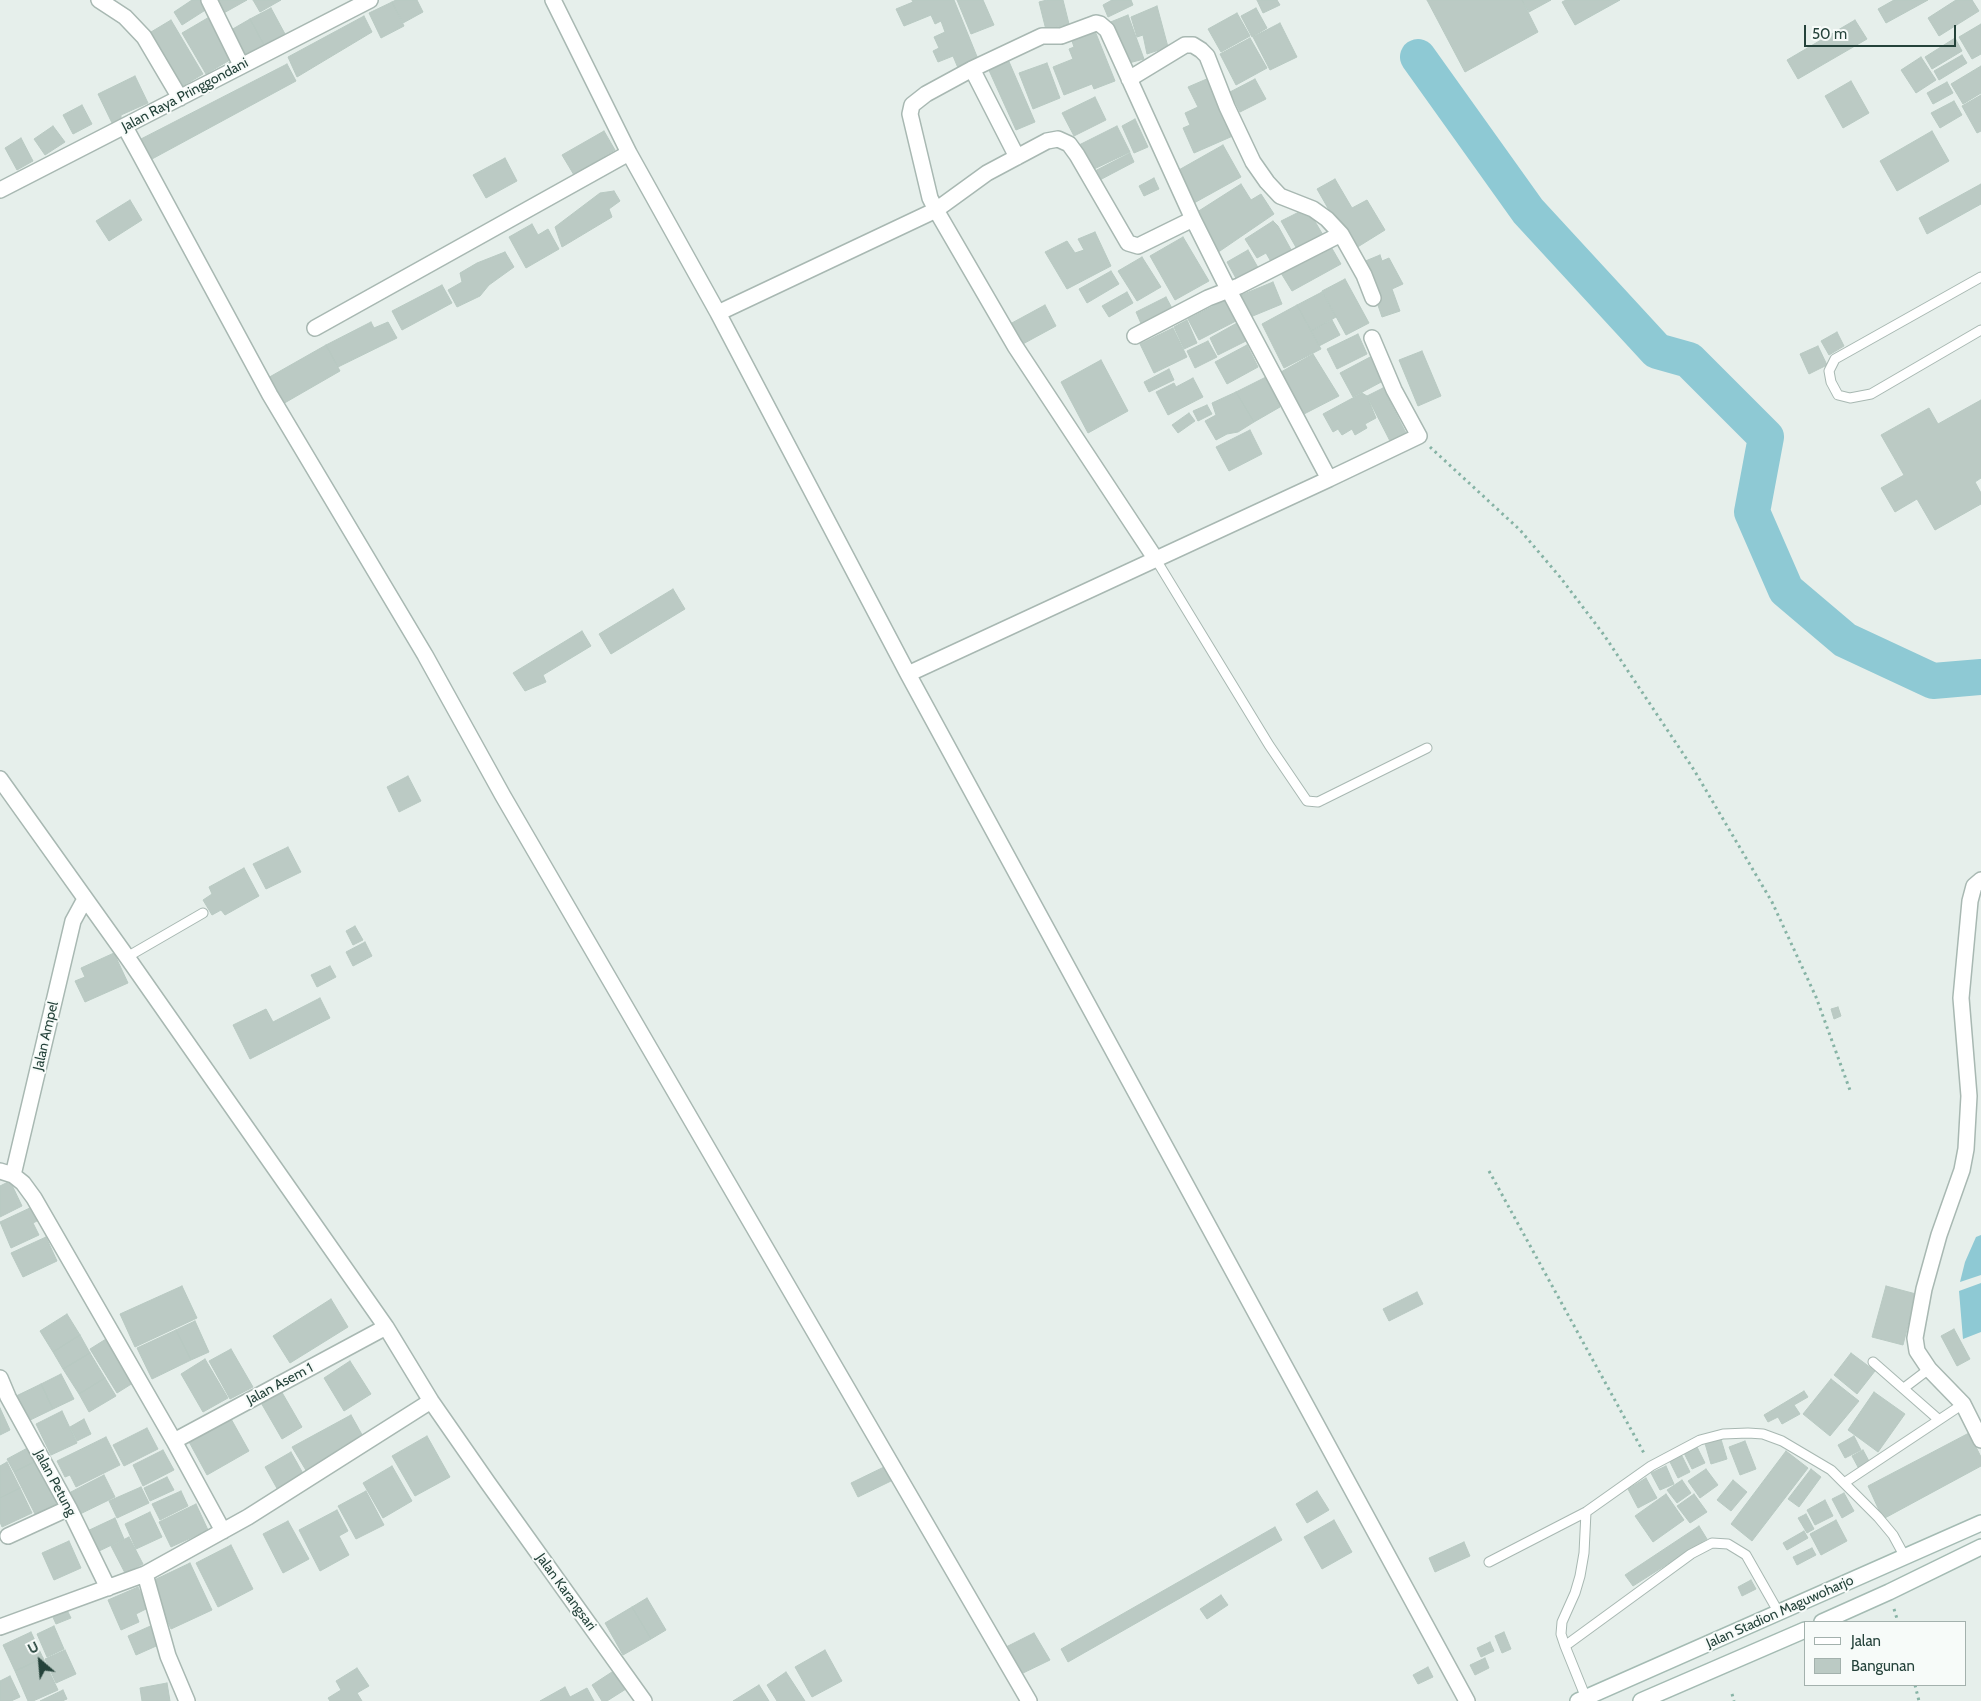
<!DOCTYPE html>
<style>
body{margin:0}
#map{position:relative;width:1981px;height:1701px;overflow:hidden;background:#e6efeb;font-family:Cabin,sans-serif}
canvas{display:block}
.legend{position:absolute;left:1804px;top:1621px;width:162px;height:65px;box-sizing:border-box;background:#f7fbf9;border:1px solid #a3b1ad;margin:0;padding:6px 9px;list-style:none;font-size:15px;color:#24423a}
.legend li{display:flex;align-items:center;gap:10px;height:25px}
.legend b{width:25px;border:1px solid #a3b1ad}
.north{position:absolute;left:15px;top:1636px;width:50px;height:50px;-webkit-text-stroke:4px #f7fbf9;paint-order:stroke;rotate:333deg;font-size:14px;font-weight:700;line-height:20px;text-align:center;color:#24423a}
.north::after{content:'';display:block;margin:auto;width:18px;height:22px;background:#24423a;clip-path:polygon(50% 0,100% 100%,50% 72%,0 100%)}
.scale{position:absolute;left:1804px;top:25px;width:152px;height:22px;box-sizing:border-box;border:2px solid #24423a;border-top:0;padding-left:6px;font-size:15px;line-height:18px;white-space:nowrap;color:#24423a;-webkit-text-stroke:4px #f7fbf9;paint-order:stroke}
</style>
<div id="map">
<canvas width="1981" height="1701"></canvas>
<ul class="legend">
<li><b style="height:6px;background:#fff"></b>Jalan</li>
<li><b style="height:14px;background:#bbcac4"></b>Bangunan</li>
</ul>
<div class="north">U</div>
<div class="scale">50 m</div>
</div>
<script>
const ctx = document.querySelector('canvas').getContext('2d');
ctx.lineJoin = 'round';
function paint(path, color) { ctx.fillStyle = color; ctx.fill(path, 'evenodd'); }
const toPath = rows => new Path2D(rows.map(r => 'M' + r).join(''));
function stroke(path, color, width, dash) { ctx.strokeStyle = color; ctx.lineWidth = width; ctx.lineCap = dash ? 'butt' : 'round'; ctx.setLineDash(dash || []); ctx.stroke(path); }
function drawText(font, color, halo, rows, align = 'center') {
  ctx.font = font + ' Cabin,sans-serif'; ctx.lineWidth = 4; ctx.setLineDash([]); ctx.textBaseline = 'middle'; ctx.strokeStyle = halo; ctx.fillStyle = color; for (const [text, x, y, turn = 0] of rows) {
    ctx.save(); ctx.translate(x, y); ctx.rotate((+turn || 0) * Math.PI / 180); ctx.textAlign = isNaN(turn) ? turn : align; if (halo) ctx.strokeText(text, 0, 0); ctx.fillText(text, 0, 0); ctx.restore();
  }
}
paint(toPath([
 [1981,1235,1981,1275,1960,1282,1965,1262,1976,1237],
 [1981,1283,1981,1332,1963,1339,1959,1291]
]), '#8ec9d4');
stroke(toPath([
 [1418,57,1528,211,1657,351,1689,360,1766,437,1752,512,1786,590,1845,640,1933,681,1981,677]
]), '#8ec9d4', 36);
const building = toPath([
 [192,0,202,0,207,9,182,25,174,12,192,0],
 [214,0,247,0,222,14,214,0],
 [253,0,281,0,260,12,253,0],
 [396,0,417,0,423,12,403,23,392,2,396,0],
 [912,0,954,0,978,59,958,68,953,56,938,62,933,51,939,48,934,37,945,32,941,21,935,24,931,15,904,26,896,9,913,2,912,0],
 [957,0,983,0,994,25,971,34,957,0],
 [1047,0,1063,0,1069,24,1046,30,1039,2,1047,0],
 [1112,0,1131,0,1133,5,1108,17,1103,5,1112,0],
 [1257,0,1277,0,1280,5,1263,13,1257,0],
 [1427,0,1522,0,1538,32,1465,72,1427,0],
 [1522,0,1551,0,1529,12,1522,0],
 [1566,0,1620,0,1575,25,1562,2,1566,0],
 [1894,0,1928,0,1886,23,1878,9,1894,0],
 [1956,0,1972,0,1979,11,1939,36,1928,18,1956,0],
 [392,2,404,26,381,38,369,13,392,2],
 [1157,6,1168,47,1147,54,1143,35,1137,37,1131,17,1157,6],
 [271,8,285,34,264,45,250,19,271,8],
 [1256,8,1267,28,1252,37,1241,16,1256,8],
 [1237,13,1250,36,1221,52,1208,29,1237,13],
 [1128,15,1144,59,1125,64,1108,23,1128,15],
 [211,16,235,57,206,74,182,33,211,16],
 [364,16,372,32,297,77,288,57,364,16],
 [250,19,264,45,245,56,231,30,250,19],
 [171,20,203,74,178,89,146,35,171,20],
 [1855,20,1867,39,1798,79,1787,60,1855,20],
 [1280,23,1297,57,1270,70,1253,37,1280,23],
 [1981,24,1981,54,1972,59,1959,37,1981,24],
 [1093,26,1115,81,1094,89,1092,84,1064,95,1053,67,1073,59,1069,49,1074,47,1070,35,1093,26],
 [1250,38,1267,68,1236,85,1220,54,1250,38],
 [1955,38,1962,51,1932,69,1925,57,1955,38],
 [1962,55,1967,63,1939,80,1934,71,1962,55],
 [1007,57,1035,122,1016,130,987,66,1007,57],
 [1921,57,1936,80,1916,93,1901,70,1921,57],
 [1047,63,1060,98,1033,109,1019,73,1047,63],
 [287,64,296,81,152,159,139,140,287,64],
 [1981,66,1981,93,1963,104,1951,84,1981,66],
 [135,76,148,103,121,115,121,121,113,125,98,94,135,76],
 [1209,78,1235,135,1194,153,1183,128,1190,125,1185,113,1198,107,1188,87,1209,78],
 [1255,79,1266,99,1240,112,1230,92,1255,79],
 [1851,81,1869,113,1843,128,1825,96,1851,81],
 [1947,82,1953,93,1933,104,1927,93,1947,82],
 [1981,95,1981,131,1977,133,1962,106,1981,95],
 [1095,97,1106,120,1074,136,1062,113,1095,97],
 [1954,101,1962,115,1940,128,1931,113,1954,101],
 [82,105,92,124,73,134,63,115,82,105],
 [1135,119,1148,147,1134,153,1122,126,1135,119],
 [53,126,65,142,45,155,34,139,53,126],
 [1117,126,1130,152,1092,170,1079,145,1117,126],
 [604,131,615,150,574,175,562,155,604,131],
 [1932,131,1949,161,1897,191,1880,161,1932,131],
 [21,138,33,161,17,170,5,148,21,138],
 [1223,145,1241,177,1194,203,1177,171,1223,145],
 [1130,153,1134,162,1096,182,1091,173,1130,153],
 [505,158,517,181,486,198,473,175,505,158],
 [1154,178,1159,189,1144,196,1139,186,1154,178],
 [1335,179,1352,208,1367,200,1385,230,1356,248,1337,224,1317,189,1335,179],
 [1241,184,1251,200,1261,194,1274,214,1217,253,1194,214,1241,184],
 [1981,184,1981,204,1927,234,1919,218,1981,184],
 [614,191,620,201,609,209,612,217,562,247,555,227,600,193,614,191],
 [130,200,142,220,109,241,96,221,130,200],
 [1307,208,1323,235,1297,249,1281,221,1307,208],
 [1273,221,1278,226,1294,255,1274,267,1266,253,1257,258,1245,239,1273,221],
 [532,224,538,235,548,229,559,249,526,268,509,237,532,224],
 [1095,232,1111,266,1067,289,1045,252,1067,241,1075,253,1084,250,1078,239,1095,232],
 [1183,237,1209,281,1175,300,1150,256,1183,237],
 [1330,245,1341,264,1292,291,1281,273,1330,245],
 [1248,250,1260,271,1238,282,1227,262,1248,250],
 [505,252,514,267,489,285,480,296,457,307,448,290,462,282,460,273,477,263,505,252],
 [1380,255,1382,261,1389,258,1403,284,1392,289,1400,311,1382,317,1363,262,1380,255],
 [1142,257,1161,287,1137,301,1118,271,1142,257],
 [1111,271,1119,284,1087,303,1079,289,1111,271],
 [1345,279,1369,323,1346,335,1322,291,1345,279],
 [1273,282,1282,304,1248,318,1239,296,1273,282],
 [442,285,452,303,402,330,392,311,442,285],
 [1127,292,1133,303,1109,317,1102,306,1127,292],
 [1322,292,1336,317,1311,331,1297,305,1322,292],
 [1166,297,1174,312,1143,328,1136,312,1166,297],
 [1225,300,1236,321,1199,340,1188,319,1225,300],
 [1045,305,1056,326,1021,345,1010,324,1045,305],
 [1297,305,1321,349,1284,368,1262,324,1297,305],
 [1187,320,1197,343,1184,349,1174,327,1187,320],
 [1332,320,1340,335,1319,346,1311,331,1332,320],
 [371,322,374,328,388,322,397,338,338,367,326,345,371,322],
 [1237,323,1246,341,1218,355,1210,338,1237,323],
 [1173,328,1187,357,1154,373,1140,344,1173,328],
 [1837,332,1844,346,1829,355,1821,341,1837,332],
 [1358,334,1367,354,1337,369,1327,349,1358,334],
 [1208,341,1217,357,1195,368,1187,351,1208,341],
 [326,345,340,371,281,405,266,379,326,345],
 [1247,345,1258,367,1227,384,1215,362,1247,345],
 [1818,346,1827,365,1809,374,1800,354,1818,346],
 [1422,351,1441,396,1418,406,1399,360,1422,351],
 [1313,354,1339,396,1304,414,1281,372,1313,354],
 [1372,356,1385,380,1353,397,1340,373,1372,356],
 [1101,360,1128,411,1088,433,1061,382,1101,360],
 [1169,369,1174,380,1149,392,1144,382,1169,369],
 [1266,377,1280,407,1254,422,1236,392,1266,377],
 [1193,378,1203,397,1168,415,1156,392,1174,383,1176,387,1193,378],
 [1383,388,1407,435,1391,443,1367,396,1383,388],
 [1236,392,1254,422,1238,432,1227,434,1216,440,1205,421,1216,415,1212,403,1236,392],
 [1362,393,1367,396,1376,418,1365,424,1367,428,1355,435,1352,429,1342,435,1338,429,1333,432,1323,414,1362,393],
 [1981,400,1981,478,1975,482,1981,493,1981,504,1935,530,1917,499,1895,512,1881,488,1904,475,1881,435,1929,408,1938,424,1981,400],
 [1207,405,1212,414,1198,421,1193,411,1207,405],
 [1189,413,1195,421,1178,433,1172,425,1189,413],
 [1250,430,1262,454,1229,471,1216,447,1250,430],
 [673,589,685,609,611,654,599,634,673,589],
 [582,631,591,646,543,675,546,682,525,691,513,673,582,631],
 [408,776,421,801,399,812,387,787,408,776],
 [288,847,301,872,266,889,253,864,288,847],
 [244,868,259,896,225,915,221,910,212,915,203,900,212,894,209,887,244,868],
 [355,926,363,940,353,945,346,931,355,926],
 [365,942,372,956,353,966,346,952,365,942],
 [114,953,128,983,85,1002,75,981,85,977,81,968,114,953],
 [330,966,336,977,317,987,311,975,330,966],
 [320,998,330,1018,250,1059,233,1025,266,1009,273,1022,320,998],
 [1838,1007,1841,1016,1834,1019,1831,1009,1838,1007],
 [10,1181,22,1206,0,1217,0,1186,10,1181],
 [32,1207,39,1220,33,1223,39,1235,11,1248,0,1222,32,1207],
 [46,1237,57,1261,23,1277,11,1253,46,1237],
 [182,1286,197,1318,135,1347,120,1314,182,1286],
 [1886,1286,1916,1294,1903,1345,1872,1337,1886,1286],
 [1417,1292,1423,1304,1389,1321,1383,1309,1417,1292],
 [331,1299,348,1327,290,1363,273,1336,331,1299],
 [67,1314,80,1335,53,1352,40,1331,67,1314],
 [195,1321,209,1352,191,1360,176,1330,195,1321],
 [1954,1329,1970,1359,1957,1366,1941,1336,1954,1329],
 [176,1330,191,1360,152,1379,137,1348,176,1330],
 [80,1335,90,1353,63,1369,53,1352,80,1335],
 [106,1339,133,1383,117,1393,90,1349,106,1339],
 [231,1349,253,1387,230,1399,209,1361,231,1349],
 [90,1353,105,1378,79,1394,63,1369,90,1353],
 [1851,1353,1875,1371,1857,1394,1834,1375,1851,1353],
 [205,1359,228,1398,203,1412,181,1374,205,1359],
 [350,1361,371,1394,344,1411,324,1378,350,1361],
 [61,1374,74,1399,53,1409,41,1384,61,1374],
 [105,1378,116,1396,89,1412,79,1394,105,1378],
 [1831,1379,1859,1401,1830,1436,1803,1414,1831,1379],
 [41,1384,53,1409,24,1423,12,1398,41,1384],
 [280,1389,302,1427,282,1439,260,1401,280,1389],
 [1804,1391,1808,1397,1794,1405,1800,1414,1782,1424,1778,1417,1768,1422,1764,1415,1804,1391],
 [1874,1392,1905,1414,1878,1452,1848,1430,1874,1392],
 [0,1408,10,1430,0,1435,0,1408],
 [62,1411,77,1443,51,1455,36,1424,62,1411],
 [351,1415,365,1440,307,1472,292,1447,351,1415],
 [230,1417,249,1451,207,1475,188,1440,230,1417],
 [84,1419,91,1434,77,1441,70,1427,84,1419],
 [147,1428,158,1449,124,1466,113,1445,147,1428],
 [1969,1433,1981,1457,1981,1466,1883,1519,1868,1486,1969,1433],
 [427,1436,450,1477,415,1496,392,1456,427,1436],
 [1720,1436,1727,1459,1711,1464,1704,1440,1720,1436],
 [1854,1436,1861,1450,1845,1458,1838,1445,1854,1436],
 [106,1437,120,1465,76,1487,70,1475,65,1477,57,1461,106,1437],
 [1745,1441,1756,1469,1740,1475,1729,1447,1745,1441],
 [1695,1443,1705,1463,1692,1469,1682,1449,1695,1443],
 [33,1445,40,1459,14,1472,7,1459,33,1445],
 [163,1450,174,1470,143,1486,133,1465,163,1450],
 [1863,1450,1870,1463,1859,1469,1852,1456,1863,1450],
 [1786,1451,1808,1468,1752,1541,1731,1524,1786,1451],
 [291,1452,305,1477,279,1492,265,1467,291,1452],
 [1680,1452,1690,1472,1678,1478,1668,1458,1680,1452],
 [40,1459,62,1504,36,1516,14,1472,40,1459],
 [7,1462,20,1488,0,1498,0,1466,7,1462],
 [392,1466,412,1501,383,1518,363,1483,392,1466],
 [1666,1466,1674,1484,1660,1490,1651,1473,1666,1466],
 [884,1467,891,1481,858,1497,851,1483,884,1467],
 [1706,1469,1718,1485,1700,1498,1688,1481,1706,1469],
 [1811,1469,1821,1477,1799,1507,1788,1499,1811,1469],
 [104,1475,115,1497,78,1515,67,1494,104,1475],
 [167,1477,174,1490,150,1501,144,1488,167,1477],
 [1646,1478,1657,1498,1638,1508,1628,1489,1646,1478],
 [1682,1480,1691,1493,1677,1503,1667,1490,1682,1480],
 [1733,1480,1747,1492,1731,1511,1717,1500,1733,1480],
 [141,1487,149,1503,117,1518,109,1501,141,1487],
 [20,1488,32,1513,2,1527,0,1522,0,1498,20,1488],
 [181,1491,188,1506,160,1520,152,1504,181,1491],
 [366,1491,384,1525,356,1539,338,1506,366,1491],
 [1317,1491,1329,1510,1307,1523,1296,1504,1317,1491],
 [1844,1493,1854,1511,1842,1518,1832,1499,1844,1493],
 [1666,1494,1684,1520,1653,1542,1635,1516,1666,1494],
 [1694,1494,1707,1512,1690,1523,1677,1506,1694,1494],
 [1825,1500,1833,1516,1815,1525,1807,1510,1825,1500],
 [196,1504,208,1530,171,1547,159,1522,196,1504],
 [337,1510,348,1531,339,1536,349,1555,320,1571,299,1530,337,1510],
 [150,1512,162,1537,136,1549,125,1524,150,1512],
 [1806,1514,1814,1529,1807,1533,1798,1518,1806,1514],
 [115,1518,124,1539,93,1554,83,1533,115,1518],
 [1334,1520,1352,1552,1322,1569,1304,1537,1334,1520],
 [1836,1520,1847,1541,1821,1555,1810,1534,1836,1520],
 [288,1521,309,1559,283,1573,263,1534,288,1521],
 [1699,1526,1707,1539,1633,1586,1625,1575,1699,1526],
 [1275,1527,1282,1540,1068,1662,1061,1649,1275,1527],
 [1804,1531,1808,1538,1787,1550,1783,1543,1804,1531],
 [129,1537,143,1564,125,1573,111,1546,129,1537],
 [69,1541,81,1568,54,1580,42,1553,69,1541],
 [1464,1542,1470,1556,1435,1572,1429,1558,1464,1542],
 [231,1545,253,1589,218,1607,196,1563,231,1545],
 [1812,1548,1816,1555,1797,1565,1793,1557,1812,1548],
 [190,1563,212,1610,171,1629,150,1582,190,1563],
 [1751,1580,1756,1589,1742,1596,1738,1587,1751,1580],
 [138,1587,148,1608,136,1614,139,1622,121,1630,108,1600,138,1587],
 [1221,1595,1228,1605,1207,1619,1200,1609,1221,1595],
 [647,1598,666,1630,651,1639,632,1607,647,1598],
 [632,1607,651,1639,623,1655,605,1623,632,1607],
 [66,1608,71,1618,56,1624,52,1615,66,1608],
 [155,1624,163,1643,136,1655,128,1636,155,1624],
 [54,1626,64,1649,47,1657,37,1634,54,1626],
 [31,1632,43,1658,15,1671,3,1645,31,1632],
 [1504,1632,1511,1649,1502,1653,1495,1636,1504,1632],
 [1034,1633,1050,1660,1021,1674,1006,1647,1034,1633],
 [1490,1642,1494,1651,1481,1657,1477,1648,1490,1642],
 [65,1650,76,1674,56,1683,45,1659,65,1650],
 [825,1650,842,1681,812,1697,795,1667,825,1650],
 [43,1658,58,1690,33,1701,28,1701,15,1671,43,1658],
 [1485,1658,1489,1668,1475,1675,1470,1665,1485,1658],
 [1428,1667,1433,1677,1418,1684,1413,1675,1428,1667],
 [357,1668,369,1686,357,1693,362,1701,330,1701,328,1698,341,1690,336,1681,357,1668],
 [615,1670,626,1689,607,1701,602,1701,592,1685,615,1670],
 [786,1672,805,1701,777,1701,767,1685,786,1672],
 [10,1676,20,1697,11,1701,0,1701,0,1681,10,1676],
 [167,1683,170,1701,142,1701,140,1688,167,1683],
 [759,1685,769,1701,733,1701,759,1685],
 [565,1687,570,1697,587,1688,594,1701,540,1701,565,1687],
 [63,1690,67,1699,62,1701,40,1701,63,1690]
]);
paint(building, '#bbcac4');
stroke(building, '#b8c9c2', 1);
const lane = toPath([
 [1981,277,1835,359,1829,371,1831,382,1838,395,1850,398,1871,394,1981,330],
 [1155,558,1269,745,1307,801,1318,802,1427,748],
 [127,957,203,913],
 [1873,1362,1938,1419],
 [1904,1388,1929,1369],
 [1844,1483,1963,1404],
 [1586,1512,1584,1553,1580,1576,1575,1593,1562,1622,1561,1634,1565,1646,1586,1698],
 [1489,1562,1586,1512,1651,1466,1700,1440,1723,1434,1748,1433,1763,1434,1782,1441,1831,1470,1878,1517,1893,1535,1905,1557],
 [1565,1646,1691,1554,1712,1543,1728,1544,1746,1555,1779,1613]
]);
const street = toPath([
 [99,0,125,17,144,37,180,98],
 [209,0,241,65],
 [553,0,629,153,718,313,908,674,1467,1701],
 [972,69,1017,157],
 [1129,79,1185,45,1193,45,1201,50,1207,56,1227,107,1253,162,1267,182,1280,196,1313,209,1327,219,1341,234,1364,275,1373,298],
 [125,127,270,395,425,655,503,796,1029,1701],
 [0,190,370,0],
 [718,313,936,210,987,173,1047,141,1058,139,1069,144,1077,155,1128,243,1138,246,1193,219,1228,289,1329,479,908,674],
 [315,328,629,153],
 [1135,336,1208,298,1239,286,1341,234],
 [1329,479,1419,436,1394,390,1372,338],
 [1155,558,1015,346,936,210,930,198,910,114,912,105,926,94,972,69,1042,36,1061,36,1096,23,1100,24,1107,30,1193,219],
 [0,779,127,957,386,1327,431,1401,488,1483,644,1701],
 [1981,880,1974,886,1970,901,1961,998,1969,1096,1966,1149,1962,1170,1939,1235,1924,1289,1915,1338,1917,1351,1929,1369,1963,1404,1981,1440],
 [0,1171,13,1175,23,1183,34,1198,174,1441,223,1531],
 [13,1175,73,921,85,899],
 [0,1378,8,1397,69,1508,108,1588],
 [174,1441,386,1327],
 [8,1536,69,1508],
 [145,1574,168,1656,187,1701],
 [0,1627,145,1574,248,1517,431,1401]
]);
const secondary = toPath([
 [1822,1622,1889,1592,1981,1547],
 [1578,1701,1981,1523],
 [1641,1701,1805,1630]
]);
stroke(lane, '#a8b8b2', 11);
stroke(street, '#a8b8b2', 18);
stroke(secondary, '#a4bbb3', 18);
stroke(toPath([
 [1430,447,1520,530,1560,577,1604,635,1694,770,1772,902,1816,997,1851,1093],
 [1489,1171,1645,1455],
 [1894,1609,1898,1622],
 [1915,1685,1919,1701],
 [1732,1694,1734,1701]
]), '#86b3a5', 3, [2.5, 4]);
stroke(lane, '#fff', 9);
stroke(street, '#fff', 15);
stroke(secondary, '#fff', 15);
drawText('14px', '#24423a', '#f7fbf9', [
 ["Jalan Raya Pringgondani",185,95,-28],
 ["Jalan Ampel",46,1036,-77],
 ["Jalan Asem 1",280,1384,-28],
 ["Jalan Petung",55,1483,62],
 ["Jalan Karangsari",566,1592,54],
 ["Jalan Stadion Maguwoharjo",1780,1612,-24]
]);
</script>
